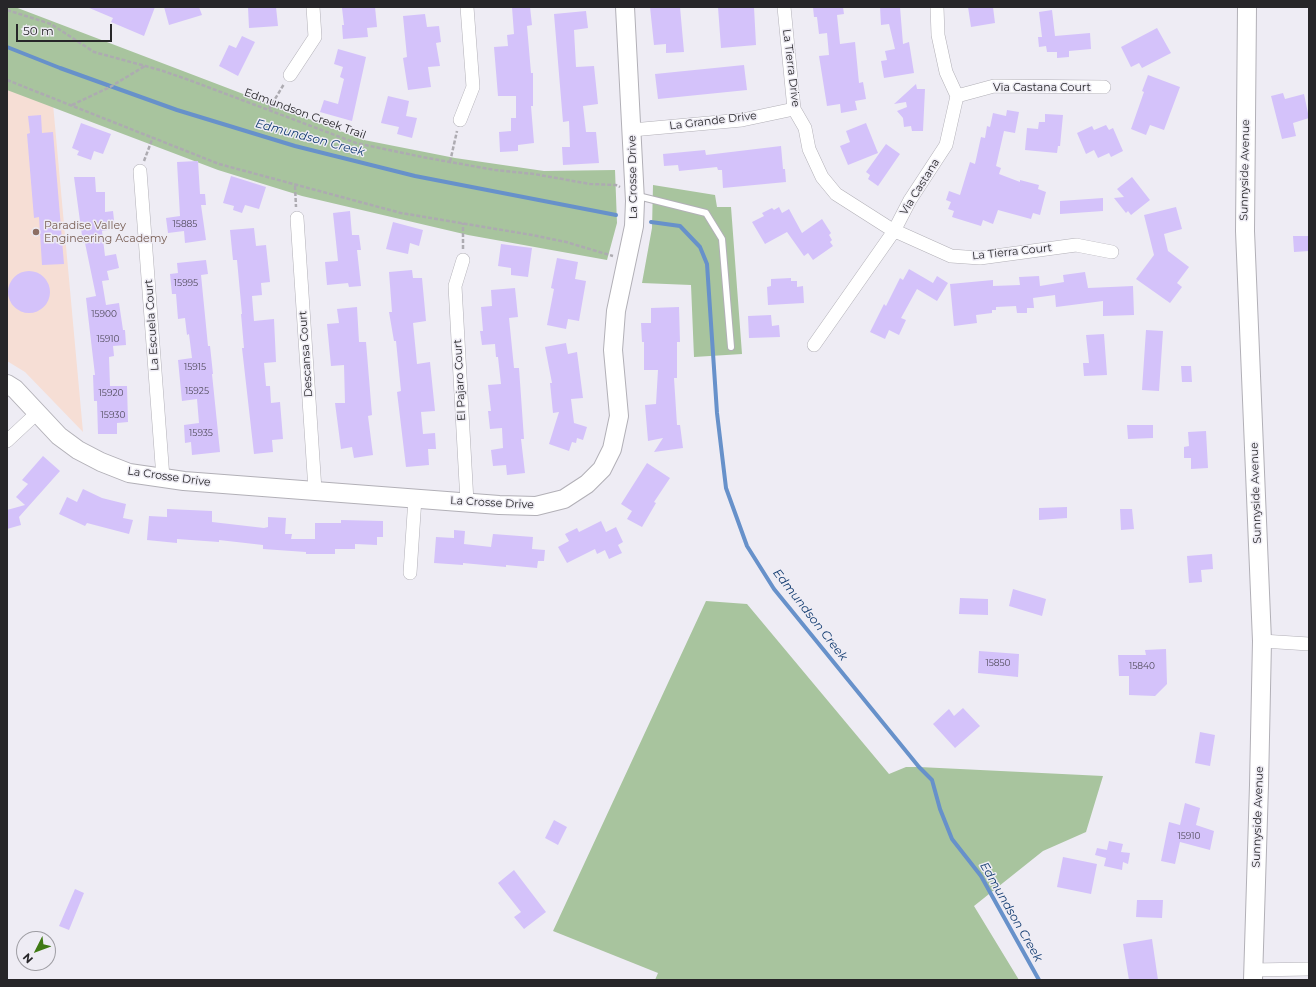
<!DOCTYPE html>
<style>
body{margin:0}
#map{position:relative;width:1316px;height:987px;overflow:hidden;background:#eeecf4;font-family:Montserrat,sans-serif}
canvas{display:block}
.frame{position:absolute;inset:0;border:8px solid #272629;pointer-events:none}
.north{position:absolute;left:16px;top:931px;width:40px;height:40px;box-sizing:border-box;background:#eeecf4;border:1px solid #9e9da3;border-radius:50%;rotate:228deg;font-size:11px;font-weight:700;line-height:16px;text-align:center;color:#272629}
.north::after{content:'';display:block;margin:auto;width:14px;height:18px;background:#3f7a14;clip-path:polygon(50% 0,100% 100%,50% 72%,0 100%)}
.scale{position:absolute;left:16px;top:24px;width:96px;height:18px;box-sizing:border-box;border:2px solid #272629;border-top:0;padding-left:5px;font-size:12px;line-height:14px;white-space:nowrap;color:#272629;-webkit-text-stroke:3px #eeecf4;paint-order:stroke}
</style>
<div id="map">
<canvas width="1316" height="987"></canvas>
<div class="frame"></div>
<div class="north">N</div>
<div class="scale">50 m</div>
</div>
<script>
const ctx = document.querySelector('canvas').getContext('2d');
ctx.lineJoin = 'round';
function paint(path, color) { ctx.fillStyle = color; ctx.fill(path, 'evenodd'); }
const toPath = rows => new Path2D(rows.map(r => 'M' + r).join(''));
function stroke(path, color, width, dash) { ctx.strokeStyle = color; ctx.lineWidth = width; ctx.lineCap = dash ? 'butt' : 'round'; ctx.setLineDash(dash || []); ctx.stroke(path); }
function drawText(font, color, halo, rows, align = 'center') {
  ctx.font = font + ' Montserrat,sans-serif'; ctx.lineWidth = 3; ctx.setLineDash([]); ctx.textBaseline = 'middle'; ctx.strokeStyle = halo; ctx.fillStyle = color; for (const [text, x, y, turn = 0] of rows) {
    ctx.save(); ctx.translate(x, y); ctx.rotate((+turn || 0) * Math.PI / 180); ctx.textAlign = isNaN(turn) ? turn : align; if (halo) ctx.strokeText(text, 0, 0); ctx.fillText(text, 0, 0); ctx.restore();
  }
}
paint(toPath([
 [7,86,53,104,83,432,25,372,7,361]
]), '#f6ded5');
paint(toPath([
 [7,7,15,7,364,140,455,158,544,171,615,170,617,223,607,260,468,235,302,196,218,170,7,90],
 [653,185,715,195,717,207,731,207,742,354,694,357,691,285,642,283,652,228],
 [706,601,747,604,889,774,906,767,919,767,1103,776,1086,832,1043,851,974,906,1019,980,655,980,658,973,553,931]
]), '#a8c49e');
stroke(toPath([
 [7,47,60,68,177,110,295,146,415,176,616,215],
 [651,222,680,226,700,247,707,264,717,413,726,488,747,546,774,589,919,767,932,780,940,809,952,839,981,876,1039,980]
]), '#6791ca', 4);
paint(toPath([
 [87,7,155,7,144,36,111,22,113,18],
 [164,7,199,7,202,15,169,25],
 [248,7,276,7,278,26,249,28],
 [356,7,375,7,377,27,367,28,368,37,343,39,342,25,344,25,342,8],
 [512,7,530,7,532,25,527,26,531,73,533,73,533,106,531,106,534,143,518,145,518,151,500,152,499,132,511,131,511,118,516,118,516,96,498,96,494,47,508,46,507,35,514,34],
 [650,7,680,7,684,52,666,53,666,44,654,45],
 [718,7,754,7,756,45,721,48],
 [813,7,843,7,844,14,837,15,840,44,855,42,859,83,863,82,866,99,855,101,857,110,841,113,840,104,827,106,819,56,829,55,827,33,819,34,817,17,814,17],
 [880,7,900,7,903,44,909,42,914,73,884,78,881,61,887,60,885,51,895,49,889,24,881,25],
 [968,7,993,7,995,23,971,27],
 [1052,10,1055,36,1090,33,1091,49,1069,51,1069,57,1057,58,1057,52,1047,52,1046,46,1039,47,1038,37,1042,37,1039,12],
 [586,11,588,28,574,30,576,67,594,66,598,104,583,106,586,132,596,132,599,163,563,165,562,147,570,147,569,121,563,122,554,14],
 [425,14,427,27,439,26,441,42,436,43,440,66,428,67,431,87,408,90,403,58,407,57,403,16],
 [1157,28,1171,53,1142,68,1139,63,1131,67,1121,47],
 [242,36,255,42,238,76,219,66,229,45,236,48],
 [338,49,366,57,352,121,320,112,324,100,338,104,344,79,340,77,343,67,334,64],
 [744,65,747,90,658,99,655,74],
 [1148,75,1180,87,1164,130,1150,125,1146,135,1131,129,1144,92,1142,91],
 [916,84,917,89,925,89,923,131,912,131,911,126,904,127,903,118,897,111,907,107,906,102,894,104],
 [1283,93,1285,99,1304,94,1309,118,1293,123,1296,136,1282,139,1271,96],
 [388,96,409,101,406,116,417,118,412,138,397,134,399,127,381,123],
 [1007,110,1019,112,1015,133,1004,131,996,166,1001,168,999,174,1020,182,1020,180,1039,185,1038,189,1046,192,1040,215,1033,213,1031,219,998,210,993,224,983,220,981,226,952,217,954,211,948,209,951,202,946,200,949,191,960,195,970,162,975,164,981,137,985,138,987,126,990,127,993,113,1006,116],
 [1045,114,1063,115,1060,146,1058,146,1057,153,1025,150,1027,128,1038,129,1039,122,1045,122],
 [41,115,42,133,53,132,64,264,42,265,39,217,34,218,27,134,30,133,28,116],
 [81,123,111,134,103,154,94,151,91,160,77,155,79,151,72,148],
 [866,123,878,153,848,165,840,146,850,142,846,131],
 [1106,125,1109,130,1113,128,1123,151,1111,157,1109,153,1098,158,1094,150,1086,154,1077,133,1092,126,1094,130],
 [886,144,900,154,878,186,868,179,870,175,866,172],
 [781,146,783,169,785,169,786,182,723,188,722,170,718,170,717,167,679,171,678,165,664,166,663,154,705,150,706,155],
 [198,161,200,194,205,194,206,205,201,205,206,240,185,243,184,231,168,233,166,218,180,216,177,162],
 [231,176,266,187,259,209,245,205,242,213,233,210,234,206,223,203],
 [74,177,95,177,96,192,105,192,105,212,113,211,115,229,102,231,105,256,116,254,119,268,107,271,109,280,102,281,106,305,119,303,123,330,125,330,126,345,113,346,114,356,109,357,110,386,127,386,128,422,117,423,117,434,98,434,97,401,94,401,93,375,95,375,86,298,96,296,85,243,83,243],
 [1132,177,1150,200,1131,215,1128,211,1126,213,1114,198,1124,197,1117,189],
 [1103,198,1103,211,1060,214,1060,201],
 [779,207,782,213,789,209,802,233,822,219,831,233,829,235,832,240,830,242,833,246,813,260,808,253,804,256,787,232,765,244,752,222,764,216,762,213,772,208,774,210],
 [1176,207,1182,229,1164,234,1168,251,1189,267,1177,283,1182,287,1170,303,1136,279,1154,255,1144,215],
 [350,211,352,235,359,235,361,250,357,250,361,286,349,287,348,283,327,285,325,262,338,261,333,213],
 [393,222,423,230,419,246,410,243,408,254,386,249],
 [254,228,256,246,266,245,270,282,261,283,262,295,252,296,254,321,274,319,276,362,264,363,266,386,270,386,271,403,280,402,283,439,272,440,273,452,254,454,242,348,244,348,241,314,242,314,237,260,233,260,230,230],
 [1293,236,1309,236,1309,251,1294,252],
 [501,244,532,248,528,277,511,275,511,268,498,266],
 [557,258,578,262,575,279,586,281,579,321,568,319,566,329,547,325,554,289,551,288],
 [206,260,208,274,201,275,208,346,210,346,213,374,212,374,220,452,192,455,191,442,185,443,184,425,199,423,197,399,182,401,178,360,192,358,189,334,187,335,185,318,178,319,176,294,172,294,170,274,178,273,177,263],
 [909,269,933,283,937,276,948,283,937,301,917,289,901,318,906,320,899,335,889,330,885,339,870,332,884,304,886,306,900,278,903,280],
 [412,270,413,278,422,278,426,321,413,323,417,364,430,362,435,411,421,412,423,434,435,433,436,449,428,449,429,465,406,467,397,392,401,391,396,341,394,341,389,312,392,312,389,272],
 '8 292a21 21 0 1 1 42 0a21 21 0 1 1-42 0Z',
 [1085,272,1088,288,1133,286,1134,315,1103,316,1103,301,1056,307,1055,295,1033,298,1034,308,1027,308,1027,313,1017,313,1016,306,996,307,996,310,992,310,992,313,976,315,977,323,954,326,950,284,993,280,993,286,1020,285,1019,277,1039,276,1040,286,1064,282,1063,275],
 [791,278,791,281,797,281,797,287,803,286,804,303,768,305,767,287,771,286,771,279],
 [515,288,518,317,509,318,514,368,519,368,524,439,521,439,525,473,507,475,506,465,493,466,491,450,503,448,502,428,490,429,488,411,491,411,488,385,501,384,498,357,496,357,495,344,482,345,480,331,483,331,481,307,492,306,491,290],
 [357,307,359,342,366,342,372,415,368,416,373,455,354,458,352,447,341,449,335,403,345,403,344,365,331,366,327,324,339,323,337,309],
 [679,307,680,342,677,342,677,378,674,378,677,425,680,425,683,448,654,452,663,438,648,441,645,405,656,404,658,370,644,370,644,342,642,342,641,323,651,323,651,308],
 [771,315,772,326,779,325,780,337,749,338,748,316],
 [1146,330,1163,331,1159,391,1142,390],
 [1104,334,1107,375,1084,376,1083,363,1089,363,1086,335],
 [566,343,568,354,577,352,583,398,571,399,574,423,587,427,583,440,577,438,576,443,572,442,569,451,549,444,559,412,553,413,550,383,552,383,545,347],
 [1181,366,1191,366,1192,382,1182,382],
 [1127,425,1153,425,1153,438,1128,439],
 [1206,431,1208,468,1191,469,1191,458,1184,458,1184,447,1189,446,1188,432],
 [43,456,60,471,19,517,21,525,7,529,7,510,25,505,16,497,28,484,22,480],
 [647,463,670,478,654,502,656,503,642,527,627,519,632,511,621,504],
 [83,489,102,498,126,504,123,518,133,520,129,534,87,523,85,526,59,514,67,497,77,502],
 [1067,507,1067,518,1039,520,1039,508],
 [167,509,212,511,212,522,264,528,268,527,268,517,286,518,285,534,292,534,291,539,315,539,315,523,341,523,341,520,383,521,383,537,377,537,377,545,355,544,355,549,335,549,335,554,306,554,306,552,263,549,263,545,219,540,219,542,177,539,177,543,147,540,149,516,167,517],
 [1120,509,1132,509,1134,529,1121,530],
 [601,521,606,532,616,527,623,542,618,545,622,553,609,559,605,550,597,554,595,549,567,563,558,547,569,541,565,534,577,528,579,532],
 [454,530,465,531,464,544,491,547,493,534,533,537,532,549,545,550,544,561,538,561,537,568,506,565,506,567,463,563,463,565,434,563,436,537,454,538],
 [1212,554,1213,569,1201,570,1202,582,1189,583,1187,556],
 [1013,589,1046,599,1042,616,1009,606],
 [960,598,988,599,988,615,959,614],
 [1166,649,1167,684,1155,696,1129,695,1129,676,1119,676,1118,655,1146,655,1145,650],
 [979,651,1019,654,1018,677,978,673],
 [963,708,980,726,955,748,933,724,949,709,954,716],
 [1200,732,1215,735,1210,766,1195,763],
 [1185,803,1200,808,1196,825,1214,831,1210,850,1180,842,1175,864,1161,861,1169,822,1180,825],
 [554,820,567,827,558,845,545,838],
 [1109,841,1123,844,1121,852,1130,853,1128,864,1123,862,1122,870,1104,866,1106,858,1095,855,1097,848,1107,850],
 [1063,857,1097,864,1091,894,1057,887],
 [514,870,546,912,524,929,514,917,521,912,498,883],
 [75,889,84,893,69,930,59,926],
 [1137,900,1163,900,1162,918,1136,917],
 [1152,939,1158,980,1129,980,1123,944]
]), '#d4c2fa');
const lane = toPath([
 [638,196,706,213,722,239,731,347]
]);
const street = toPath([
 [784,7,794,109,805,128,809,149,822,177,836,194,894,231],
 [290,75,315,37,313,7],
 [957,96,994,86,1104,87],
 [460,120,473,87,467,7],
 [632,130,742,120,794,109],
 [140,171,163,478],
 [297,218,315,490],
 [893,230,951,256,980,258,1076,245,1112,252],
 [463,260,455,286,467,502],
 [814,345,894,231,910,200,946,145,957,96,946,72,938,35,937,7],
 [7,441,37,413],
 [410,573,415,498],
 [1262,641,1309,644],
 [1253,970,1309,969]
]);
const secondary = toPath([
 [1247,7,1245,231,1262,641,1259,785,1253,980],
 [7,384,15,389,59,436,78,450,101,462,129,473,184,481,499,505,536,506,564,499,587,484,602,469,612,449,619,416,613,350,616,311,634,226,635,201,625,7]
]);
stroke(lane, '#b2b0b7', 8);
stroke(street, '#b2b0b7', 14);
stroke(secondary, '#b2b0b7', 20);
stroke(toPath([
 [7,10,51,24,94,52,160,70,189,80,356,143,422,157,495,170,534,174,590,184,616,185,620,187],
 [7,80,219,164,401,213,532,235,566,242,613,256],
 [72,105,110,87,145,66],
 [269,109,284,84],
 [144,161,153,137],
 [450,162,457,131],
 [295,186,296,207],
 [463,249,463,223]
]), '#adabb1', 2.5, [4, 2]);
stroke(lane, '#fff', 6);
stroke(street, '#fff', 13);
stroke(secondary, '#fff', 18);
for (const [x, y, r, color] of [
 [36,232,4,"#8d6e63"]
]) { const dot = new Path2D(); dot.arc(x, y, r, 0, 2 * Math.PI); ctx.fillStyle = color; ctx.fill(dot); stroke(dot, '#eeecf4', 1.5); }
drawText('9px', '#524d5d', null, [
 ["15885",185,224],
 ["15995",186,283],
 ["15900",104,314],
 ["15910",108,339],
 ["15915",195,367],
 ["15925",197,391],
 ["15920",111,393],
 ["15930",113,415],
 ["15935",201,433],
 ["15850",998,663],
 ["15840",1142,666],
 ["15910",1189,836]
]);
drawText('11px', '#272629', '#eeecf4', [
 ["La Tierra Drive",791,68,83],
 ["Via Castana Court",1042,88],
 ["Edmundson Creek Trail",305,114,20],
 ["La Grande Drive",713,121,-7],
 ["Sunnyside Avenue",1245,170,-89],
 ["La Crosse Drive",633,177,-91],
 ["Via Castana",920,187,-58],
 ["La Tierra Court",1012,252,-6],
 ["La Escuela Court",152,325,-94],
 ["Descansa Court",306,354,-94],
 ["El Pajaro Court",460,380,-93],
 ["La Crosse Drive",169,477,8],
 ["Sunnyside Avenue",1256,493,-92],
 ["La Crosse Drive",492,503,3],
 ["Sunnyside Avenue",1258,817,-88]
]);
drawText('11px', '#785e54', '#eeecf4', [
 ["Paradise Valley",44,226],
 ["Engineering Academy",44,239]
], 'left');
drawText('italic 12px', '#113b70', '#eeecf4', [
 ["Edmundson Creek",310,138,15],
 ["Edmundson Creek",810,615,52],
 ["Edmundson Creek",1011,912,60]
]);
</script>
